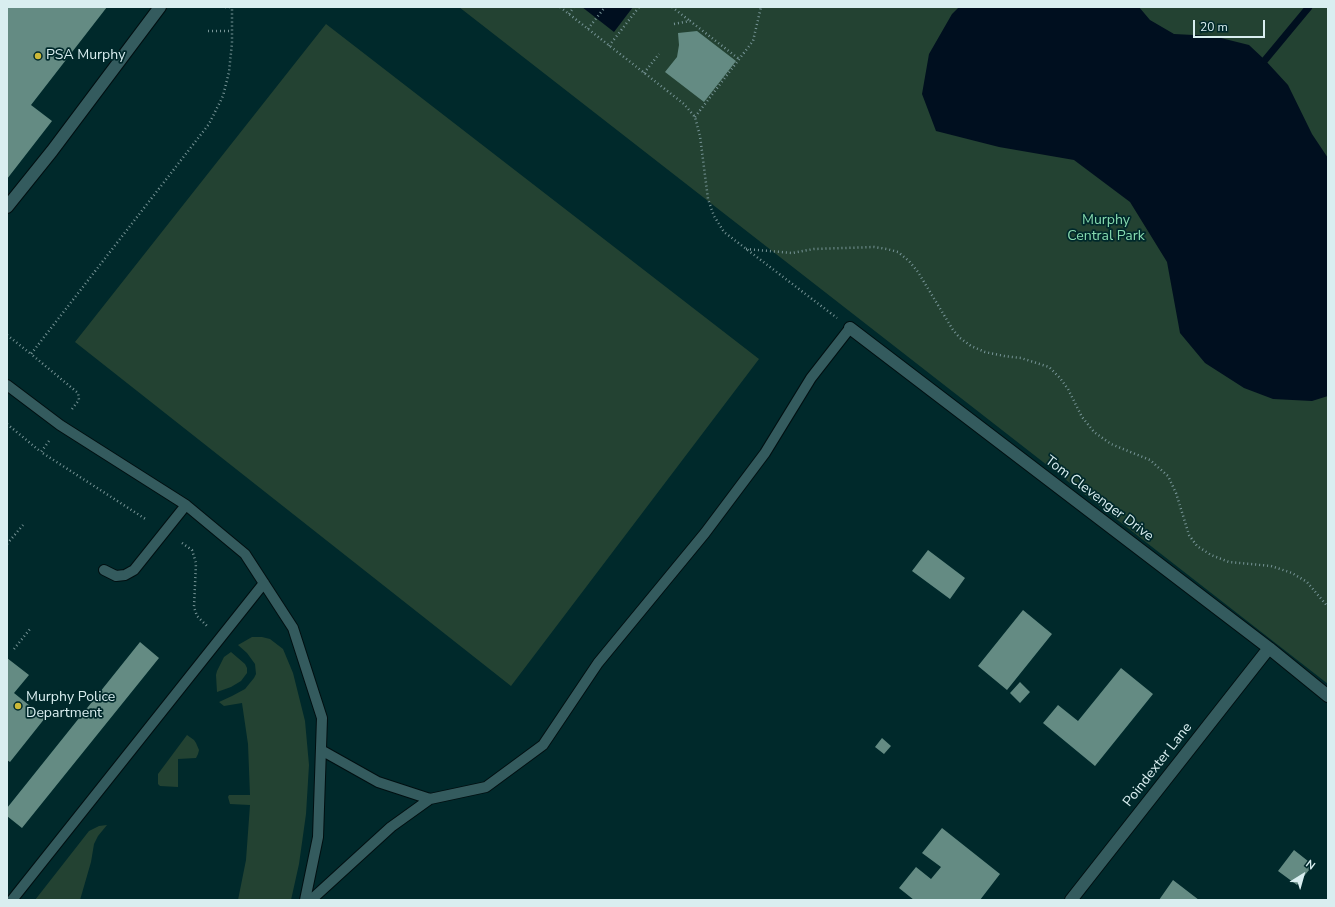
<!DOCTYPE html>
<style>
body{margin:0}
#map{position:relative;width:1335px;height:907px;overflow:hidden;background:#00292b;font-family:"Nunito Sans",sans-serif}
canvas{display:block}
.frame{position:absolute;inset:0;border:8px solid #d9eef0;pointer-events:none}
.north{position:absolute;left:1283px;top:855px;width:40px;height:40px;-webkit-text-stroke:3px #00292b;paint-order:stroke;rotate:37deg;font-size:11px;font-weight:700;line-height:16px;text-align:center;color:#d9eef0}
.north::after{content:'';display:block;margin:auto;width:14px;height:18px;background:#d9eef0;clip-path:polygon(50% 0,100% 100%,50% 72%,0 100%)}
.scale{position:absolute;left:1193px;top:20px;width:72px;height:18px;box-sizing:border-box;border:2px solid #d9eef0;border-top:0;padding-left:5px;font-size:12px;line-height:14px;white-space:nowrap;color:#d9eef0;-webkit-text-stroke:3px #00292b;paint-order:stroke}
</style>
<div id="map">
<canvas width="1335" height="907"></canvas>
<div class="frame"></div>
<div class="north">N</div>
<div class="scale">20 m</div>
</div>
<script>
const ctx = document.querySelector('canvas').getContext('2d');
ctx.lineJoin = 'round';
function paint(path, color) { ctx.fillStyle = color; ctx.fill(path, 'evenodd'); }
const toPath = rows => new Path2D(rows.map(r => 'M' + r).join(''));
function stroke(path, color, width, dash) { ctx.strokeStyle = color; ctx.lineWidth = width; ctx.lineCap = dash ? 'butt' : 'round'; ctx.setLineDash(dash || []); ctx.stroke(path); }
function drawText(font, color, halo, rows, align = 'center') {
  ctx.font = font + ' "Nunito Sans",sans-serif'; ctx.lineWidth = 3.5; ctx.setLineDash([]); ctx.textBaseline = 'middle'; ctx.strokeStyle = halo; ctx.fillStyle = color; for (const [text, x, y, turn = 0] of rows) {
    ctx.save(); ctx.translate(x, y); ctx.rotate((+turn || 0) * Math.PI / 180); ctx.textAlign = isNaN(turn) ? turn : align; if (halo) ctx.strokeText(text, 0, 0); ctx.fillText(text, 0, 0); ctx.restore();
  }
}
paint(toPath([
 [459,7,1328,7,1328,684],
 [326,24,759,359,511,686,75,342],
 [252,637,262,637,270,639,283,649,293,673,305,721,309,765,306,814,299,864,291,900,238,900,246,860,250,805,230,804,228,797,229,795,250,795,248,744,242,703,224,706,219,702,232,696,245,689,254,678,256,674,255,664,247,653,238,645],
 [231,652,245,664,247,668,247,673,241,681,231,687,217,692,216,675,217,671,224,657],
 [187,735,194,740,196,743,199,750,198,754,196,758,178,759,178,787,160,786,158,784,158,774],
 [107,825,98,836,94,844,91,862,80,900,35,900,89,831,99,826]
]), '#234232');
paint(toPath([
 [582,7,633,7,614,32],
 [959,7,1139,7,1150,20,1174,34,1213,36,1249,45,1265,60,1288,85,1312,134,1328,158,1328,396,1312,401,1273,399,1244,388,1205,363,1180,333,1167,262,1130,202,1074,160,999,147,936,131,922,94,929,54,952,14]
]), '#000f1f');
stroke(toPath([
 [1265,60,1309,7]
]), '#000f1f', 7);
paint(toPath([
 [7,7,107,7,31,105,52,121,7,179],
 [697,31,736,61,704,102,665,72,677,57,679,45,678,33],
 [928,550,965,578,950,599,912,571],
 [1023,610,1052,634,1007,690,978,666],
 [140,642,159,658,22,828,7,816,7,808],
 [7,658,29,675,14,693,45,718,10,762,7,760],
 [1121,668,1153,694,1095,766,1043,723,1058,705,1078,721],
 [1020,682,1030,692,1020,703,1010,693],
 [882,738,891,746,884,754,875,747],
 [942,828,1000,874,980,900,914,900,899,888,916,867,931,879,941,867,922,853],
 [1294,850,1313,865,1297,885,1278,871],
 [1173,880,1199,900,1159,900]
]), '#648b83');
const lane = toPath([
 [7,385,60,425,186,505,245,554,293,628,322,718,318,837,305,900],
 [104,570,116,576,125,575,134,570,186,505],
 [321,750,378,782,430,799],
 [12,900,264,583],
 [311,900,391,827,430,799,486,787,543,745,598,663,705,533,765,453,811,378,850,328]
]);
const street = toPath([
 [7,207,52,151,160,7],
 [850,328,1269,648,1328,696],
 [1071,900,1269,648]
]);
stroke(lane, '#000f11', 12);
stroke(street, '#000f11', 14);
stroke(toPath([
 [225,7,232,7],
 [560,7,684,104,695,117,700,136,708,199,714,216,724,232,837,318],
 [672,7,690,21],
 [569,14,574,7],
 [674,24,690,21,739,59],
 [588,29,605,7],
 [208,31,232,31],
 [609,46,639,7],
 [644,73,659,54],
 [695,117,753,41,761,7],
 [746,249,792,253,814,249,874,247,887,249,898,252,909,261,918,272,953,330,960,338,971,346,985,352,1004,356,1021,358,1049,367,1060,378,1068,389,1082,417,1094,432,1111,444,1150,460,1168,476,1176,493,1189,535,1197,546,1211,555,1229,562,1271,566,1292,573,1307,582,1328,607],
 [7,335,31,354],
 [72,409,79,400,78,393,31,354,209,124,223,96,229,72,232,43,232,7],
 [7,424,41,452],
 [49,441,41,452,147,520],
 [182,543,192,550,196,563,194,607,197,616,208,627],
 [7,544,23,525],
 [14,649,30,629]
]), '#779597', 2.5, [1, 3]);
stroke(lane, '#345b5e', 10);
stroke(street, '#345b5e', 12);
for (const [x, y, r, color] of [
 [38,56,4,"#ccb939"],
 [18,706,4,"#ccb939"]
]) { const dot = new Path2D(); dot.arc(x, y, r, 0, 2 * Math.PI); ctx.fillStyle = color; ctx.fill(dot); stroke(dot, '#00292b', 1.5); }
drawText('14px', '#d9eef0', '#00292b', [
 ["PSA Murphy",46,56],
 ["Murphy Police",26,698],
 ["Department",26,714]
], 'left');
drawText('14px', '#86daaf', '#00292b', [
 ["Murphy",1106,221],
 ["Central Park",1106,237]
]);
drawText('14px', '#d9eef0', '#00292b', [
 ["Tom Clevenger Drive",1099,499,37],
 ["Poindexter Lane",1158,765,-52]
]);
</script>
